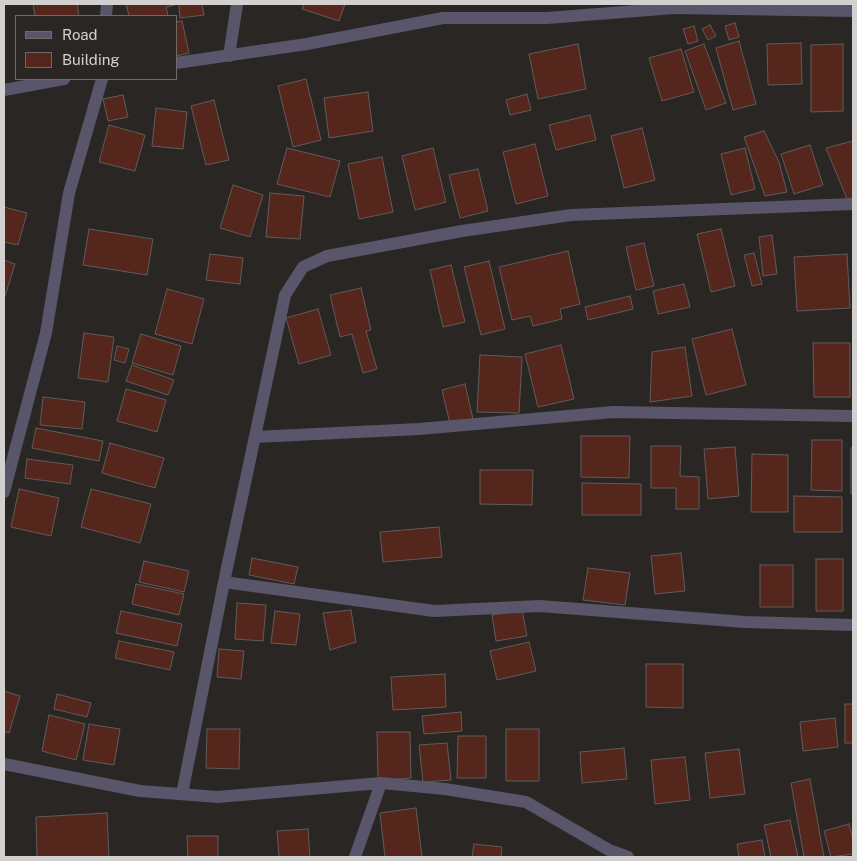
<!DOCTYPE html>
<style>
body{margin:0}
#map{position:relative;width:857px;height:861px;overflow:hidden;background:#292624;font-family:"Public Sans",sans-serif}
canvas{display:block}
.frame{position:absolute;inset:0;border:5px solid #d3d1d0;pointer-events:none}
.legend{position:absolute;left:15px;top:15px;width:162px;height:65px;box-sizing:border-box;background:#292624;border:1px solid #6d6a69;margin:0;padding:6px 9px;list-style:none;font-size:15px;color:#d3d1d0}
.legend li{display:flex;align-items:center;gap:10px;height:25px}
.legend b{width:25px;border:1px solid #6d6a69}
</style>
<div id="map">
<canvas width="857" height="861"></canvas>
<div class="frame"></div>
<ul class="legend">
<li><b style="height:6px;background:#59556a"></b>Road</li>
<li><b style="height:14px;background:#55261c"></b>Building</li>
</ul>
</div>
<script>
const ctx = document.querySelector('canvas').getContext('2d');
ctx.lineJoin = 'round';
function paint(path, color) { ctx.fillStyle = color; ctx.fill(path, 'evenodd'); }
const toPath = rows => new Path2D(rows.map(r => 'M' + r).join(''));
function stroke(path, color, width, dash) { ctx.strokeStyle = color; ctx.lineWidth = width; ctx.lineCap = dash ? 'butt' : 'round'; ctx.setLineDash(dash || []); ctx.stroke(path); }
const building = toPath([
 [33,4,77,4,79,16,35,16,33,4],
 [126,4,175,4,175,5,166,7,168,16,129,16,126,4],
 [179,4,202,4,204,15,180,18,179,4],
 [304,4,345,4,339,21,302,9,304,4],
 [182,21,189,53,176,56,176,22,182,21],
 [735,23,739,37,729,40,725,26,735,23],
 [710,25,716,36,708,40,702,29,710,25],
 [694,26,698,41,688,44,683,29,694,26],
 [739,41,756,104,733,110,716,48,739,41],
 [801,43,802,84,768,85,767,44,801,43],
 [578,44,586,89,538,99,529,54,578,44],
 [704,44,726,103,706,110,685,51,704,44],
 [843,44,843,111,811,112,811,45,843,44],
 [681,49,694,92,662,101,649,58,681,49],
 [306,79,321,140,293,147,278,86,306,79],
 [368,92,373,131,329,138,324,98,368,92],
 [527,94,531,110,510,115,506,100,527,94],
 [123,95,128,117,108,121,103,99,123,95],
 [214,100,229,160,206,165,191,106,214,100],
 [156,108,187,112,183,149,152,146,156,108],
 [590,115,596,140,556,150,549,125,590,115],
 [109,125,145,135,135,171,99,162,109,125],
 [642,128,655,180,624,188,611,136,642,128],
 [764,131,779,162,787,192,765,196,744,137,764,131],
 [853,141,853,199,847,199,826,148,853,141],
 [535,144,548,196,516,204,503,152,535,144],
 [810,145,823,185,794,194,781,154,810,145],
 [287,148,340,161,330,197,277,184,287,148],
 [433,148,446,202,415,210,402,156,433,148],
 [745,148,755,189,731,195,721,154,745,148],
 [382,157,393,212,359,219,348,164,382,157],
 [478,169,488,211,460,218,449,175,478,169],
 [233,185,263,195,250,237,220,228,233,185],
 [270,193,304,196,300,239,266,237,270,193],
 [4,207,27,213,18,245,4,242,4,207],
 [89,229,153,239,147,275,83,265,89,229],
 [721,229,735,286,711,292,697,234,721,229],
 [772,235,777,274,763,276,759,237,772,235],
 [644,243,654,286,636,290,626,247,644,243],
 [568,251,580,304,560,309,562,319,533,326,530,316,512,320,499,267,568,251],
 [754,253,762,284,752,286,744,255,754,253],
 [210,254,243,258,240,284,206,280,210,254],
 [847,254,850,308,797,311,794,257,847,254],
 [4,260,15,264,5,296,4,295,4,260],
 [489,261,505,329,481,335,464,267,489,261],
 [451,265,465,322,443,327,430,270,451,265],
 [684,284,690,307,658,314,653,291,684,284],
 [361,288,371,330,366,331,377,369,363,373,352,334,340,337,330,295,361,288],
 [167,289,204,299,192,344,155,334,167,289],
 [630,296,633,309,588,320,585,307,630,296],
 [318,309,331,355,299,364,286,318,318,309],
 [732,329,746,385,706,395,692,339,732,329],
 [84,333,114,337,108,382,78,378,84,333],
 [141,334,181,346,173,375,132,363,141,334],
 [813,343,850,343,850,397,814,397,813,343],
 [561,345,574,399,538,407,525,354,561,345],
 [117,346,129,349,125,363,114,360,117,346],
 [685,347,692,396,650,402,652,352,685,347],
 [480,355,522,357,519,413,477,412,480,355],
 [132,365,174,380,168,395,126,381,132,365],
 [465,384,473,419,450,424,442,390,465,384],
 [126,389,166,400,157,432,117,421,126,389],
 [43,397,85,402,82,429,40,425,43,397],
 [36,428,103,441,99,461,32,448,36,428],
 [581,436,630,436,629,478,581,477,581,436],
 [812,440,842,440,842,491,811,490,812,440],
 [110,443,164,458,155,488,102,473,110,443],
 [651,446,681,446,680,476,699,477,699,509,676,509,676,488,651,488,651,446],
 [735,447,739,496,708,499,704,449,735,447],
 [851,448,853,448,853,494,851,494,851,448],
 [752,454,788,455,788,512,751,512,752,454],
 [27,459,73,465,70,484,25,478,27,459],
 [480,470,533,470,532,505,480,504,480,470],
 [582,483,641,484,641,515,582,515,582,483],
 [19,489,59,498,51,536,11,527,19,489],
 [91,489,151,504,140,543,81,527,91,489],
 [794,496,842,497,842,532,794,532,794,496],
 [439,527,442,557,383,562,380,532,439,527],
 [681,553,685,591,655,594,651,556,681,553],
 [252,558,298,567,294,584,249,575,252,558],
 [816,559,843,559,843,611,816,611,816,559],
 [144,561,189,571,184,592,139,582,144,561],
 [760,565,793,565,793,607,760,607,760,565],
 [588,568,630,573,625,605,583,600,588,568],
 [136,584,184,594,179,615,132,604,136,584],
 [237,603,266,605,263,641,235,639,237,603],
 [351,610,356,642,330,650,323,613,351,610],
 [522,610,527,636,496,641,492,615,522,610],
 [121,611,182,624,177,646,116,633,121,611],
 [275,611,300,614,296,645,271,643,275,611],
 [119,641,174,652,170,670,115,658,119,641],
 [529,642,536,671,497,680,490,651,529,642],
 [219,649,244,651,241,679,217,677,219,649],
 [646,664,683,664,683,708,646,707,646,664],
 [445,674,446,707,393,710,391,677,445,674],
 [4,691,20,696,9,733,4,731,4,691],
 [57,694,91,703,87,717,54,709,57,694],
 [845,704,853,704,853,743,845,743,845,704],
 [461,712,462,731,424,734,422,716,461,712],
 [49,715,85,724,76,760,42,751,49,715],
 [835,718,838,747,803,751,800,722,835,718],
 [89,724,120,729,114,765,83,760,89,724],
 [207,729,240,729,239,769,206,768,207,729],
 [506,729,539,729,539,781,506,781,506,729],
 [377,732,410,732,411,778,378,781,377,732],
 [458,736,486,736,486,778,457,778,458,736],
 [447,743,451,780,423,782,419,745,447,743],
 [624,748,627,779,582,783,580,752,624,748],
 [739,749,745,794,710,798,705,753,739,749],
 [685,757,690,800,655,804,651,760,685,757],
 [810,779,824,857,804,857,791,783,810,779],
 [416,808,422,857,385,857,380,813,416,808],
 [107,813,109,857,37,857,36,817,107,813],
 [790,820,798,857,771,857,764,825,790,820],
 [849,824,853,839,853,854,831,857,824,831,849,824],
 [308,829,310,857,279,857,277,831,308,829],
 [187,836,218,836,218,857,188,857,187,836],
 [762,840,765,857,739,857,737,844,762,840],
 [474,844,502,847,501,857,472,857,474,844]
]);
paint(building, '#55261c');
stroke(building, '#605c5b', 1);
stroke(toPath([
 [106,16,107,4],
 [229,56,237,4],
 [176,63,307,44,443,18,547,18,674,8,853,11],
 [4,90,64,79],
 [255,437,419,429,613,412,853,416],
 [4,492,46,333,69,193,102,79],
 [224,582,434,611,540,606,745,622,853,625],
 [4,764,140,791,218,797,381,783,445,789,526,802,609,850,628,857],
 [182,794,224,582,285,295,303,267,327,256,462,231,571,215,853,204],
 [355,857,381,783]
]), '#59556a', 12);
</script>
